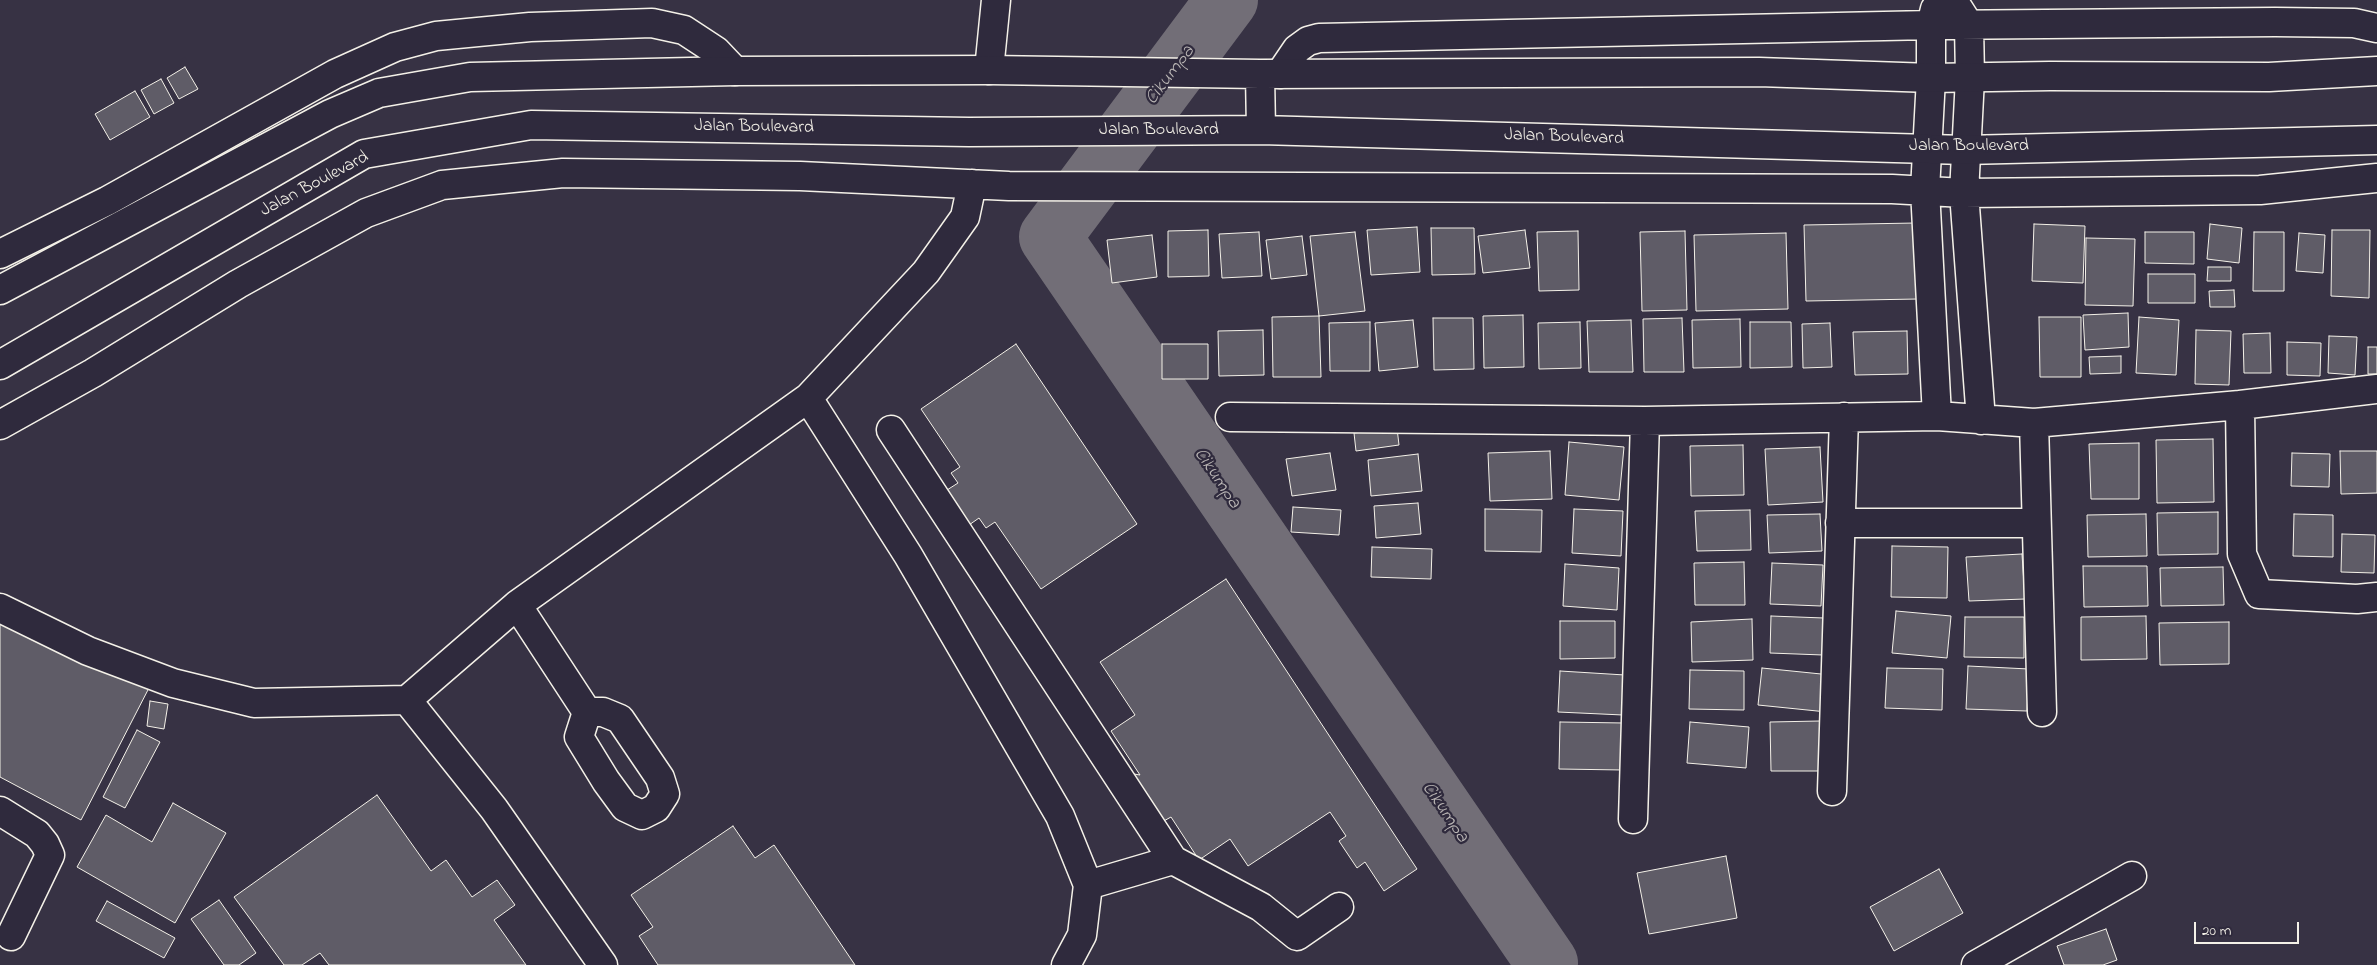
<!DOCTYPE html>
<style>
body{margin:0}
#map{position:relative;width:2377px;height:965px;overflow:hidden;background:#373244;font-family:"Indie Flower",sans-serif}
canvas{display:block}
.scale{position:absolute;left:2194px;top:922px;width:105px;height:22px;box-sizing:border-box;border:2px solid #f4f1e8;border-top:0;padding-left:6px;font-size:15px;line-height:18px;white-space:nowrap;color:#f4f1e8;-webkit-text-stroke:4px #2f2a3d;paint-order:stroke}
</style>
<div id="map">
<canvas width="2377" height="965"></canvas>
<div class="scale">20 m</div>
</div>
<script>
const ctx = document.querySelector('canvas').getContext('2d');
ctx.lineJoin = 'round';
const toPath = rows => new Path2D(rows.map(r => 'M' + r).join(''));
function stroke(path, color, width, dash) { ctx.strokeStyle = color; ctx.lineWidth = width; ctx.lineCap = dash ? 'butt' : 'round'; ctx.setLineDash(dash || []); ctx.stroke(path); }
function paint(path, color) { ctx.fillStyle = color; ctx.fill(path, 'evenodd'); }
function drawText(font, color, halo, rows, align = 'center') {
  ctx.font = font + ' "Indie Flower",sans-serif'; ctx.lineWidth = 4.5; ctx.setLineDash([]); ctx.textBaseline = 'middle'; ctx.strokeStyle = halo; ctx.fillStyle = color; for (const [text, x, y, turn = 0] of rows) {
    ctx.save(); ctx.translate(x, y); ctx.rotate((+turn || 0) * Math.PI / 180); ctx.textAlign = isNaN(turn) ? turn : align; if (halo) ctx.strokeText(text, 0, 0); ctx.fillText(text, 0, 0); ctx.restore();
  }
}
stroke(toPath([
 [1227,0,1050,237,1547,963,1544,965]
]), '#726e77', 62);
const building = toPath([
 [185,67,198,89,179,99,167,78,185,67],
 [161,79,174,103,154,114,141,90,161,79],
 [135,91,150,117,110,140,95,114,135,91],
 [1916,223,1918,299,1806,301,1804,225,1916,223],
 [2034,224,2085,226,2083,283,2032,281,2034,224],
 [2210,224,2242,228,2239,263,2207,259,2210,224],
 [1417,227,1420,272,1371,275,1367,230,1417,227],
 [1431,228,1474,228,1475,274,1432,275,1431,228],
 [1208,230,1209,276,1168,277,1168,231,1208,230],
 [1525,230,1530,268,1483,273,1478,236,1525,230],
 [2332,230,2370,230,2369,298,2331,296,2332,230],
 [1578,231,1579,290,1539,291,1537,232,1578,231],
 [1685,231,1687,310,1642,311,1640,232,1685,231],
 [1259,232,1262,276,1222,278,1219,234,1259,232],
 [1355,232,1365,311,1319,316,1310,236,1355,232],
 [2145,232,2194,232,2194,264,2145,263,2145,232],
 [2254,232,2284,232,2284,291,2253,291,2254,232],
 [1786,233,1788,309,1696,311,1694,235,1786,233],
 [2299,233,2325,235,2323,273,2296,271,2299,233],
 [1152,235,1157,277,1112,283,1107,240,1152,235],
 [1302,236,1307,275,1271,279,1266,240,1302,236],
 [2086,238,2135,239,2133,306,2085,305,2086,238],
 [2208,267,2231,267,2231,281,2207,281,2208,267],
 [2148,274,2195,274,2195,303,2148,303,2148,274],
 [2234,290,2235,307,2210,307,2209,291,2234,290],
 [2128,313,2129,347,2085,350,2083,315,2128,313],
 [1523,315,1524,367,1484,368,1483,316,1523,315],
 [1319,316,1321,377,1273,377,1272,317,1319,316],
 [2039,317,2081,317,2081,377,2040,377,2039,317],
 [2139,317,2179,320,2176,375,2136,373,2139,317],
 [1433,318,1473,318,1474,369,1434,370,1433,318],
 [1682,318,1684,372,1644,372,1643,319,1682,318],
 [1740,319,1741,367,1693,368,1692,320,1740,319],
 [1413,320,1418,367,1379,371,1375,323,1413,320],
 [1631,320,1633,372,1589,372,1587,321,1631,320],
 [1370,322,1370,371,1330,371,1329,323,1370,322],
 [1580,322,1581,368,1539,369,1538,323,1580,322],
 [1750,322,1791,322,1792,367,1750,368,1750,322],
 [1830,323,1832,367,1803,368,1802,324,1830,323],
 [1263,330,1264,375,1219,376,1218,331,1263,330],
 [2196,330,2231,331,2229,385,2195,384,2196,330],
 [1907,331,1908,374,1855,375,1853,332,1907,331],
 [2270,333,2271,373,2244,373,2243,334,2270,333],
 [2329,336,2357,337,2355,375,2328,373,2329,336],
 [2287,342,2321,343,2320,376,2287,375,2287,342],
 [1016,344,1137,524,1041,589,995,522,986,528,979,518,969,525,947,490,958,483,951,473,960,467,921,409,1016,344],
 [1162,344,1208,344,1208,379,1162,379,1162,344],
 [2368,347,2377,347,2377,374,2368,374,2368,347],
 [2121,356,2121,373,2090,374,2089,357,2121,356],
 [1397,428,1399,445,1356,451,1354,433,1397,428],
 [2213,439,2214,502,2157,503,2156,440,2213,439],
 [1569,442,1624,447,1619,500,1565,495,1569,442],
 [2139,443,2139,499,2091,499,2089,444,2139,443],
 [1743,445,1744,495,1691,496,1690,446,1743,445],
 [1820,447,1823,502,1768,505,1765,449,1820,447],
 [1550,451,1552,499,1490,501,1488,453,1550,451],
 [2340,451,2377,451,2377,493,2341,494,2340,451],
 [1330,453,1336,490,1292,496,1286,459,1330,453],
 [2292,453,2330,454,2329,487,2291,486,2292,453],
 [1418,454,1422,491,1371,496,1368,460,1418,454],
 [1418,503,1421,534,1376,538,1374,506,1418,503],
 [1293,507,1341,510,1339,535,1291,532,1293,507],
 [1485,509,1542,510,1541,552,1485,551,1485,509],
 [1574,509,1623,511,1621,556,1572,553,1574,509],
 [1750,510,1751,550,1697,551,1695,511,1750,510],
 [2218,512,2218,554,2158,555,2157,513,2218,512],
 [1820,514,1822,551,1769,553,1767,515,1820,514],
 [2146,514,2147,556,2088,557,2087,515,2146,514],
 [2294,514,2333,515,2333,557,2293,556,2294,514],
 [2342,534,2375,535,2374,573,2341,572,2342,534],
 [1892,546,1948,547,1947,598,1891,597,1892,546],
 [1372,547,1432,549,1431,579,1371,577,1372,547],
 [2022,554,2025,599,1969,601,1966,557,2022,554],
 [1744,562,1745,605,1695,605,1694,563,1744,562],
 [1772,563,1823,565,1821,606,1770,604,1772,563],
 [1565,564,1619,568,1617,610,1563,606,1565,564],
 [2083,566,2147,566,2148,606,2084,607,2083,566],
 [2223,567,2224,605,2161,606,2160,568,2223,567],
 [1226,579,1417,869,1384,891,1365,862,1357,868,1339,841,1346,836,1330,812,1248,866,1230,839,1199,860,1171,817,1162,822,1128,773,1140,775,1111,731,1135,715,1100,662,1226,579],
 [1896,611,1951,616,1947,658,1892,653,1896,611],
 [1771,616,1824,618,1823,655,1770,653,1771,616],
 [2146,616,2147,659,2081,660,2081,617,2146,616],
 [0,617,151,684,81,820,0,777,0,617],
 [1965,617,2024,617,2024,658,1964,657,1965,617],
 [1752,619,1753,660,1692,662,1691,622,1752,619],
 [1560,621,1615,621,1615,658,1560,659,1560,621],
 [2229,622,2229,664,2160,665,2159,623,2229,622],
 [1968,666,2029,669,2027,711,1966,709,1968,666],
 [1762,668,1831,675,1827,712,1758,705,1762,668],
 [1887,668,1943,669,1942,710,1885,708,1887,668],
 [1690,670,1744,671,1744,710,1689,709,1690,670],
 [1560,671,1625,675,1623,715,1558,712,1560,671],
 [150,701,168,704,164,729,147,726,150,701],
 [1820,721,1821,771,1771,771,1770,722,1820,721],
 [1560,722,1624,723,1623,770,1559,769,1560,722],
 [1690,722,1749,727,1746,768,1687,763,1690,722],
 [137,730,160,742,125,808,103,797,137,730],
 [377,795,431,871,446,860,472,897,497,880,515,905,494,920,526,965,329,965,320,953,302,965,284,965,234,897,377,795],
 [173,803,226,833,175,923,77,867,106,815,152,842,173,803],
 [733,826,755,858,774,845,855,965,658,965,639,936,653,927,631,895,733,826],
 [1726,856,1737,918,1649,934,1637,873,1726,856],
 [1939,869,1963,913,1894,951,1870,907,1939,869],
 [219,900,256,953,239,965,224,965,191,919,219,900],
 [107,901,175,938,164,958,96,921,107,901],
 [2106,929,2117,960,2103,965,2064,965,2057,946,2106,929]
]);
paint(building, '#5f5c67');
stroke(building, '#f4f1e8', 1);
const minor = toPath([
 [1953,0,1969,25,1970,78,1964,193,1981,420],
 [1935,9,1931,25,1931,78,1925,190,1937,416],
 [989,70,996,0],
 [1280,74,1297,49,1308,41,1319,38,1931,25,2275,22,2354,23,2377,28],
 [0,254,107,201,335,74,395,47,436,36,530,27,652,23,684,30,716,51,735,71],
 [808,398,908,555,1060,816,1088,885,1082,935,1066,965],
 [2240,405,2377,389],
 [1230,417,1645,421,1937,416,2034,423,2240,405,2242,554,2259,594,2357,599,2377,597],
 [2034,423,2042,712],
 [0,425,93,373,238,284,366,213,442,185,563,173,800,176,1009,186,1892,189,1964,193,2260,190,2377,178],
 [891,430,1173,860],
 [1840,523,2036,523],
 [517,605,587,712],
 [0,608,88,651,173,683,254,703,407,700,494,809,603,965],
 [407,700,517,605,808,398,926,272,965,217,972,184],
 [587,712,603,712,620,719,660,778,665,794,656,808,642,815,625,807,606,781,579,737,587,712],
 [1832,791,1844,417],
 [0,811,37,834,45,844,50,855,11,936],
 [1633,819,1645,421],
 [1088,885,1173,860,1261,907,1297,936,1339,907],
 [1976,965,2132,876]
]);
const major = toPath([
 [1260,74,1261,130],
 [0,290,330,114,379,93,470,77,735,71,989,70,1260,74,1759,72,1931,78,2050,76,2269,77,2377,71],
 [0,365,364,154,531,125,969,132,1261,130,1965,150,2377,140]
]);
stroke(minor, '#f4f1e8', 31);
stroke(major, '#f4f1e8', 31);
stroke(minor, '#2f2a3d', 28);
stroke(major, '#2f2a3d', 28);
drawText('18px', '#f4f1e8', '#2f2a3d', [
 ["Jalan Boulevard",754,128,1],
 ["Jalan Boulevard",1159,131],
 ["Jalan Boulevard",1564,138,2],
 ["Jalan Boulevard",1969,147],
 ["Jalan Boulevard",315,185,-28]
]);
drawText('italic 19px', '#bab6b5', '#2f2a3d', [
 ["Cikumpa",1171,76,-53],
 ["Cikumpa",1216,479,56],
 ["Cikumpa",1444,813,56]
]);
</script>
